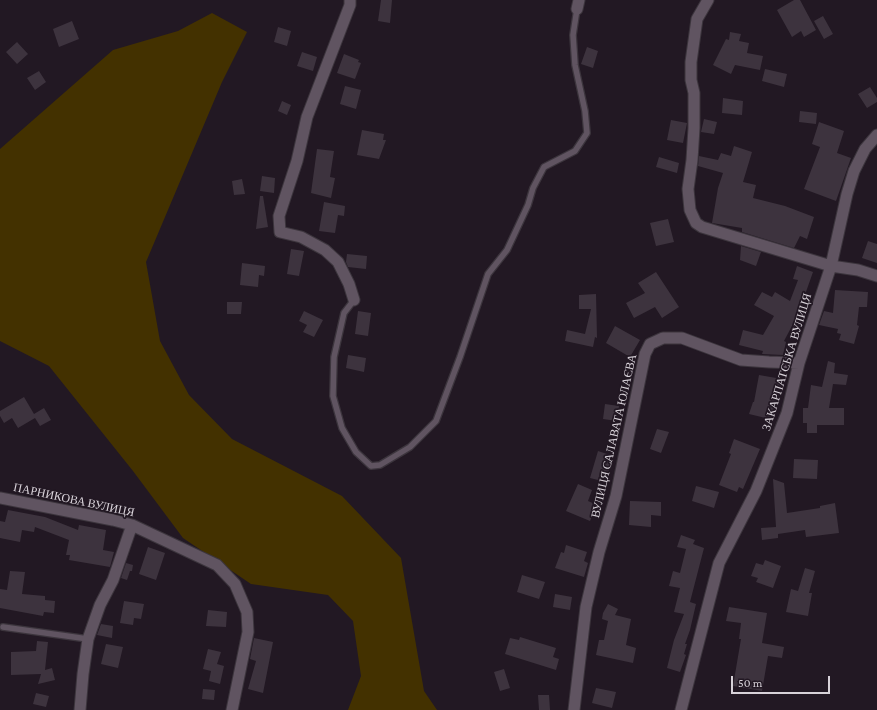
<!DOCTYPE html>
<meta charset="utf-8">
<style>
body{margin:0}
#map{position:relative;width:877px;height:710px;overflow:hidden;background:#221823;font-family:"Crimson Pro",serif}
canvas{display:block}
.scale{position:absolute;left:731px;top:676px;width:99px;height:18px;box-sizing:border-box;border:2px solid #d8d2d9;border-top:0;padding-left:5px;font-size:12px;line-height:14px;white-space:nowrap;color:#d8d2d9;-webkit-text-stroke:3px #221823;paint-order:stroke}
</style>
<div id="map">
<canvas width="877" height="710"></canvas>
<div class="scale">50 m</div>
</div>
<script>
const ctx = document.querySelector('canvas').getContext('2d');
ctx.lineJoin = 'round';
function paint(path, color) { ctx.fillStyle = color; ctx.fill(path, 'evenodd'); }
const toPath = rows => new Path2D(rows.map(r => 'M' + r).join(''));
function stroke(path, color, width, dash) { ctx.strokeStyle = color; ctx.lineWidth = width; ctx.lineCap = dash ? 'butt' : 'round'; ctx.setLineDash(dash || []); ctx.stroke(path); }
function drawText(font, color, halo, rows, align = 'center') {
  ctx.font = font + ' "Crimson Pro",serif'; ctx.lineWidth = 3.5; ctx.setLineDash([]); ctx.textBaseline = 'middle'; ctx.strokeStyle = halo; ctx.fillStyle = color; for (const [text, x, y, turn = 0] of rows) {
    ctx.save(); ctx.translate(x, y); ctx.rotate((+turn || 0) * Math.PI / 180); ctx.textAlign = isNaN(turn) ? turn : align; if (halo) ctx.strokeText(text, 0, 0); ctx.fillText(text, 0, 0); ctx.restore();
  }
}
paint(toPath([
 [212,13,247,32,222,82,146,262,160,341,189,395,232,439,342,496,401,558,424,691,437,710,348,710,361,676,353,621,328,595,251,584,183,538,133,471,49,366,0,341,0,149,113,50,178,31]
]), '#433100');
paint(toPath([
 [381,0,392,0,390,23,378,21],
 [794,0,800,0,816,30,804,37,801,31,792,37,777,10],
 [823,16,833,34,824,39,814,21],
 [72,21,79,39,59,47,53,29],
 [278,27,291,31,287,46,274,42],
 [730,32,741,34,739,41,749,43,747,53,763,56,760,70,735,65,731,74,713,65,726,39,729,40],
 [17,42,28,54,17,64,6,52],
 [587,47,598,51,593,68,581,64],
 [302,52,317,57,313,71,297,66],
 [344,54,359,60,358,62,361,63,355,79,337,73],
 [765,69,787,74,784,87,762,81],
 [39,71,46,82,35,90,27,78],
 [345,86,361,90,356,109,340,104],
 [870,87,877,98,877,102,867,108,858,94],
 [723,98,743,101,742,115,722,113],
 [282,101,291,105,287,115,278,111],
 [800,111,817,113,816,124,799,122],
 [704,119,717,122,714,134,701,132],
 [671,120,687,123,683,143,667,140],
 [819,122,844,131,837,153,851,158,836,201,804,189,820,147,812,144],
 [362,130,384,134,383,140,386,140,379,159,357,155],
 [734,146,752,152,743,182,756,185,753,198,785,206,814,217,807,239,800,236,794,248,742,232,742,228,712,223,718,188,723,173,698,166,699,156,718,160,721,153,731,156],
 [317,149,334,151,330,177,335,178,331,198,311,193],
 [659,157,679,163,677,173,656,167],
 [262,176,275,178,274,193,260,191],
 [242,179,245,194,234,195,232,181],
 [260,196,263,196,268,227,256,229],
 [324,202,345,206,344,216,338,215,335,233,319,231],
 [668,219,674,242,656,246,650,223],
 [868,241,877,244,877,263,862,258],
 [741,246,761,252,756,266,740,260],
 [291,249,304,251,299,276,287,274],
 [347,254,367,256,366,269,348,267,346,262],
 [242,263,265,266,264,276,259,275,258,287,240,285],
 [797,266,813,272,801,306,802,307,784,341,786,342,783,355,762,354,763,351,739,345,743,330,763,335,774,316,754,305,762,292,772,297,775,292,790,301,798,280,793,279],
 [656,272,679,307,662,318,655,307,634,318,626,303,645,293,638,283],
 [835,290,868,292,867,307,859,307,857,325,859,326,854,344,839,340,841,334,837,333,838,329,819,325,824,311,833,313],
 [596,294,597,338,595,337,593,347,565,341,567,330,585,334,591,309,579,309,579,295],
 [227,302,242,302,241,314,227,314],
 [304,311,323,320,314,337,303,332,307,325,299,321],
 [358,311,371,313,368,336,355,334],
 [615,326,640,340,630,357,606,343],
 [348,355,366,358,364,372,346,368],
 [828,361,835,363,834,373,848,375,846,385,833,384,829,408,844,408,844,425,817,425,817,433,807,433,807,423,803,423,803,408,808,408,811,385,822,387],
 [759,375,782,379,774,420,749,414,753,402,754,402],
 [24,397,34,414,44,408,51,420,40,426,35,418,18,428,12,418,4,423,0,416,0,411],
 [605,404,619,406,617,421,603,419],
 [657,429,669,432,661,453,650,449],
 [734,439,760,449,743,489,739,487,737,492,719,485,731,454,729,453],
 [598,451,613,456,606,482,590,478],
 [794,459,818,460,817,479,793,478],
 [773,479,784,483,787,513,820,508,820,506,835,503,839,533,806,537,805,530,778,534,778,538,762,540,761,528,776,527],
 [578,484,592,490,588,501,597,505,590,521,566,511],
 [696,486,719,492,714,508,692,501],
 [630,501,661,502,661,516,651,515,651,527,629,525],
 [8,510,45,517,78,530,79,525,106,530,103,550,114,552,110,567,69,560,70,555,66,555,69,540,35,527,34,532,22,530,20,542,0,538,0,521,5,522],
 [681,535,695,540,693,544,704,548,690,602,696,604,690,630,685,644,687,644,684,654,686,655,680,672,667,668,674,640,684,614,674,612,680,588,669,586,673,571,680,573,686,549,677,547],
 [566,545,587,552,584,561,588,563,584,577,555,568,561,552,564,553],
 [148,547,165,553,156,580,139,574],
 [765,560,781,566,773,588,756,582,758,578,751,576,756,563,763,565],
 [126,563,133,565,132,571,130,571,127,580,121,578],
 [805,568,815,571,809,593,812,593,808,616,786,612,791,589,798,591],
 [10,571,25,572,22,594,45,596,45,600,55,601,54,613,44,612,43,616,0,608,0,589,7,590],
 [522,575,545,582,539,599,517,592],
 [555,594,572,597,570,610,553,607],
 [124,601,144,604,141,619,134,618,133,625,120,623],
 [608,604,618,609,615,615,631,619,626,645,636,648,633,663,596,655,599,640,604,640,608,621,602,619,603,613],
 [729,607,767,613,762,643,784,647,782,658,768,656,762,691,733,686,741,639,739,639,741,623,726,621],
 [208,610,227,612,226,627,206,626],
 [101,624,113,626,112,638,97,635],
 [520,637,556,648,553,657,559,659,556,670,505,654,510,638,519,640],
 [254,638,273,642,263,693,248,689,256,661,250,659],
 [37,641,48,642,45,670,52,668,55,680,38,684,41,674,11,675,11,652,36,651],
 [106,644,123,647,118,668,101,664],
 [208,649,221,652,217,664,224,666,220,684,209,681,211,671,203,669],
 [504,669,510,688,500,691,494,672],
 [596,688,616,692,612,708,592,703],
 [203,689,215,690,214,700,202,699],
 [36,693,49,696,46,707,33,704],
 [538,695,549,695,550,710,539,710]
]), '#3d333e');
const lane = toPath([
 [354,300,344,313,334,357,333,396,342,428,356,452,371,466,380,465,410,447,436,421,460,357,488,274,507,250,528,205,533,188,544,167,575,151,587,133,585,111,575,65,573,35,577,9],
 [3,627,88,639]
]);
const street = toPath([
 [350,0,350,5,307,117,297,161,279,216,280,232,301,237,325,250,338,262,349,284,354,300],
 [708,0,697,19,691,62,691,80,694,93,694,128,692,160,688,189,690,210,696,223,702,227,831,266,858,270,877,276],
 [577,9,579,0],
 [0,498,113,520,132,525,217,565,235,584,247,612,248,632,232,710],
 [80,710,83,674,88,639,100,605,113,580,132,525],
 [574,710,586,607,599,552,616,496,645,354,650,344,663,338,682,338,741,360,769,362,799,363],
 [681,710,719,563,756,491,787,413,799,363,831,266,847,194,854,171,865,149,877,135]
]);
stroke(lane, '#3c353d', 8);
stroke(street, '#3c353d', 13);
stroke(lane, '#605461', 5.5);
stroke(street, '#605461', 11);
drawText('12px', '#d8d2d9', '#221823', [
 ["ЗАКАРПАТСЬКА ВУЛИЦЯ",787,362,-73],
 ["ВУЛИЦЯ САЛАВАТА ЮЛАЄВА",614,436,-77],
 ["ПАРНИКОВА ВУЛИЦЯ",74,500,12]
]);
</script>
